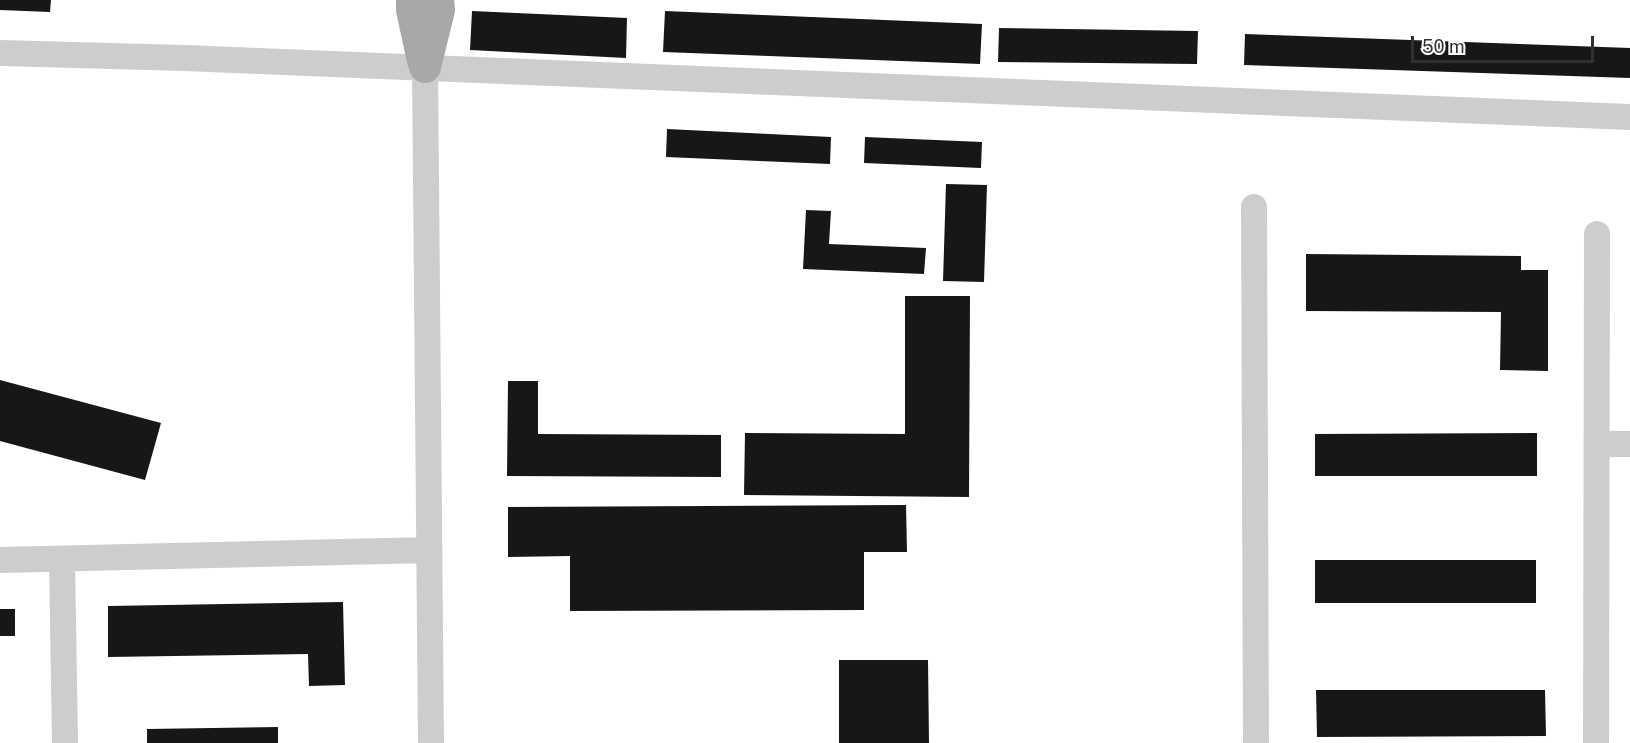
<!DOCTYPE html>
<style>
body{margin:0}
#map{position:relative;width:1630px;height:743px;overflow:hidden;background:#fff;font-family:"Public Sans",sans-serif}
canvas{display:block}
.scale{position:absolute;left:1411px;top:36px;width:183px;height:27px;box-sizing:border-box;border:3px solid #303030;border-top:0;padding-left:8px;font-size:18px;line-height:21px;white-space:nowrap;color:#303030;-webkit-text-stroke:4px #fff;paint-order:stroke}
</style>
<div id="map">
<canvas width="1630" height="743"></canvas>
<div class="scale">50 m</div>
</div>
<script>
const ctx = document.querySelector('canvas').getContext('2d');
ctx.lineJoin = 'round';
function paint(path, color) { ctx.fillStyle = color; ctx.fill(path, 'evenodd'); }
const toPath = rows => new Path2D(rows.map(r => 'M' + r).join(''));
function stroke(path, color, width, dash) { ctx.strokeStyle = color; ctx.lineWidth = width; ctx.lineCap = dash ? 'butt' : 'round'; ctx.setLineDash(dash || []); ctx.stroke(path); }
paint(toPath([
 [0,0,51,0,50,12,0,10],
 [472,11,627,18,626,58,470,50],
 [665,11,982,24,980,64,663,52],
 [999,28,1198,31,1197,64,998,62],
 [1245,34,1630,48,1630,78,1244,65],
 [667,129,831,137,830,164,666,157],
 [865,137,982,142,981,168,864,163],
 [946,184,987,185,984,282,943,281],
 [806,210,831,211,829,244,926,248,924,274,803,269],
 [1306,254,1521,256,1521,270,1548,270,1548,371,1500,370,1501,312,1306,311],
 [905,296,970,296,969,497,744,495,745,433,905,434],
 [0,380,161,423,145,480,0,441],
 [508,381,538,381,538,434,721,435,721,477,507,476],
 [1537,433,1537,476,1315,476,1315,434],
 [906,505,907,552,864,552,864,610,570,611,570,556,508,557,508,507],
 [1315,560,1536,560,1536,603,1315,603],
 [343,602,345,685,309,686,308,654,108,657,108,606],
 [0,609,15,609,15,636,0,636],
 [839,660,928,660,929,743,839,743],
 [1316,690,1545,690,1546,736,1317,737],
 [278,727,278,743,147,743,147,729]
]), '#171717');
stroke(toPath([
 [0,53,185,58,1630,117],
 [425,67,431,743],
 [1254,207,1256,743],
 [1597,444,1630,444],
 [62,559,65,743],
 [0,560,429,550],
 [1596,743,1597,234]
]), '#cdcdcd', 26);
stroke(toPath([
 [412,0,412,10,423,61],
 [425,67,439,10,438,0]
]), '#a8a8a8', 32);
</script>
